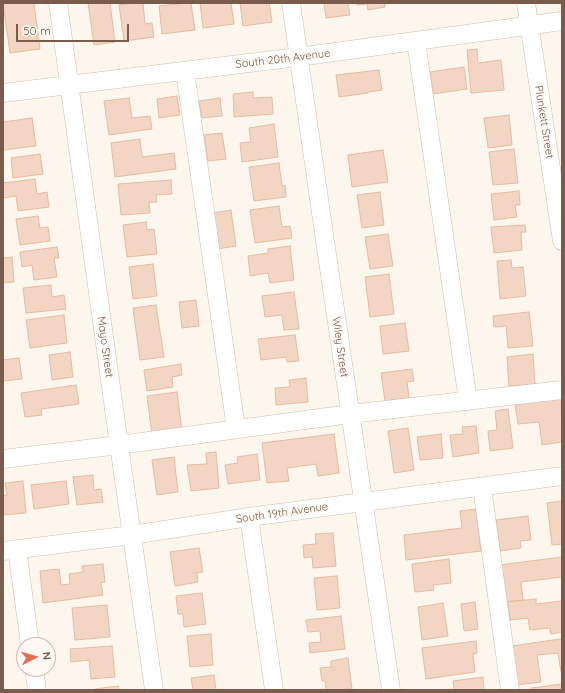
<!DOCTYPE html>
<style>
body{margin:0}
#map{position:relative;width:565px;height:693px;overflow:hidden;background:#fdf6ec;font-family:Quicksand,sans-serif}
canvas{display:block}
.frame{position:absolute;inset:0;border:4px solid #7a5c4d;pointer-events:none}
.north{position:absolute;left:16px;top:637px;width:40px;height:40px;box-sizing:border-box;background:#fffaf3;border:1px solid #cabbb1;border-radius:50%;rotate:84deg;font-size:11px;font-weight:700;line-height:16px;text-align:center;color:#7a5c4d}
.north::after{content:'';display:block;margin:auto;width:14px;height:18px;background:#e76f51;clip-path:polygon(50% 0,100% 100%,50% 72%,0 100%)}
.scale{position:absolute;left:16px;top:24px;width:113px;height:18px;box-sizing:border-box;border:2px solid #7a5c4d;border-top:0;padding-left:5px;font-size:12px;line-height:14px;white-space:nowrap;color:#7a5c4d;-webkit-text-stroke:3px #fffaf3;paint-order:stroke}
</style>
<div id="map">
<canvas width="565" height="693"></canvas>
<div class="frame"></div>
<div class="north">N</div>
<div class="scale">50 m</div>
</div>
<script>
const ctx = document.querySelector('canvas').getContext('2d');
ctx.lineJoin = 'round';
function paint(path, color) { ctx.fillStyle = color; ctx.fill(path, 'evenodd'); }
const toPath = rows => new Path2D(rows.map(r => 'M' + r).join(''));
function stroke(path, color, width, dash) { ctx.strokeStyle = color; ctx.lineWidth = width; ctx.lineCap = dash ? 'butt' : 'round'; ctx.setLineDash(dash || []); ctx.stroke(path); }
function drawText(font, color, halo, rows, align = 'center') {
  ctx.font = font + ' Quicksand,sans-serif'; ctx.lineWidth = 3; ctx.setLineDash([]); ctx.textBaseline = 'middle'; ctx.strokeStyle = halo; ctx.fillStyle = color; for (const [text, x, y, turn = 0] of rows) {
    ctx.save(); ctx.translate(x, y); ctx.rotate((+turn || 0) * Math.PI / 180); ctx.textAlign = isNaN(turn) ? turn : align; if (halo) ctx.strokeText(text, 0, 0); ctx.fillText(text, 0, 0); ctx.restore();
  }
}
const building = toPath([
 [3,3,34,3,40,49,10,53,3,3],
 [88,3,110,3,115,42,94,45,88,3],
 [131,3,143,3,145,24,152,23,154,37,124,41,119,5,131,3],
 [186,3,191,3,195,30,162,34,159,6,186,3],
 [200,3,231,3,234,24,203,28,200,3],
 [240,3,269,3,272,22,243,26,240,3],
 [324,3,348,3,350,15,326,18,324,3],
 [357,3,385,3,385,7,368,10,367,4,357,5,357,3],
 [477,49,478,63,501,60,504,90,471,93,467,50,477,49],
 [464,67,467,89,433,94,430,72,464,67],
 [379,70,382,90,368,92,368,93,339,97,336,75,379,70],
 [253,92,253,98,272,97,273,114,234,117,233,94,253,92],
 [177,96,180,115,159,118,157,99,177,96],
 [129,98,132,118,150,116,152,129,109,135,104,101,129,98],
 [220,98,222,116,202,118,199,101,220,98],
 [509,115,512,145,488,148,484,118,509,115],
 [32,118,36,146,3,150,3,122,32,118],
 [274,124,278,157,242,162,240,143,251,142,249,128,274,124],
 [222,133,226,159,208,161,204,135,222,133],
 [140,139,142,157,174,153,176,169,115,177,111,143,140,139],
 [514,149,518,183,493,185,489,152,514,149],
 [383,150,388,182,352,187,348,155,383,150],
 [40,154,43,174,13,178,11,158,40,154],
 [279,163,282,186,285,185,286,197,254,201,249,167,279,163],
 [35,179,37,194,47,192,49,207,18,211,16,196,3,198,3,183,35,179],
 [171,180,172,194,156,195,157,202,149,202,150,213,121,215,118,184,171,180],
 [519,191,520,205,515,205,517,217,494,220,491,194,519,191],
 [380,192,384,225,362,228,357,195,380,192],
 [279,206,282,227,290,226,292,238,255,243,250,210,279,206],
 [231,210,236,246,217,249,212,213,231,210],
 [38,216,40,228,48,227,50,241,20,245,16,219,38,216],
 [146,222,147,230,154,229,157,254,127,257,123,225,146,222],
 [525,225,526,232,521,232,522,250,494,253,491,227,525,225],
 [388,234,393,266,370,269,365,237,388,234],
 [290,246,294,280,270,283,268,273,250,276,248,256,268,253,268,249,290,246],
 [57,247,59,258,54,258,57,277,34,280,32,265,22,267,20,252,57,247],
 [12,257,14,282,3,283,3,258,12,257],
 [511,260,512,268,523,267,526,296,500,299,497,261,511,260],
 [153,264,157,296,133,299,129,267,153,264],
 [389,274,394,314,370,317,365,277,389,274],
 [51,285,52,297,64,295,66,309,26,313,23,288,51,285],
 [294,292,299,329,284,330,282,315,265,317,262,296,294,292],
 [196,300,199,326,182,328,179,302,196,300],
 [156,305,164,357,140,360,133,308,156,305],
 [529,312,533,346,508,348,506,326,494,327,493,316,529,312],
 [64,315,67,343,30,348,26,320,64,315],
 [405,323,409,351,383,354,380,326,405,323],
 [295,335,299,361,287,362,286,357,261,360,258,339,295,335],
 [70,352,73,377,52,380,49,355,70,352],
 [533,354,535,384,509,386,507,357,533,354],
 [19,358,22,379,3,381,3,360,19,358],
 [181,364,182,375,172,377,173,387,147,391,144,370,181,364],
 [412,369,414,381,407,382,409,398,385,401,381,373,412,369],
 [306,378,308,402,276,405,275,388,290,387,289,380,306,378],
 [76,385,79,404,41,409,42,415,25,417,21,393,76,385],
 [177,392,182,430,152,434,147,396,177,392],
 [561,397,562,442,542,445,539,422,518,424,515,403,561,397],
 [508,409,513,448,490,451,488,431,497,430,495,411,508,409],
 [476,426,479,453,453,457,450,435,463,434,462,427,476,426],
 [408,428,414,470,394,473,388,431,408,428],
 [334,434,339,473,318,476,316,464,287,468,289,481,267,483,262,443,334,434],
 [441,434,443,458,420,460,417,437,441,434],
 [216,452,219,488,191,491,187,465,207,464,206,453,216,452],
 [257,454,260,480,228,484,225,465,238,463,237,457,257,454],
 [174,457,178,492,157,495,152,460,174,457],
 [93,475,94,490,101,489,103,502,77,505,73,477,93,475],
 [23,481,26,513,3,515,3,496,7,495,5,483,23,481],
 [66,481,69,504,34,509,31,485,66,481],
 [562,501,562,544,552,545,547,503,562,501],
 [476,509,481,551,406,560,404,535,462,528,460,511,476,509],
 [528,516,531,540,520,541,521,548,500,551,496,520,528,516],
 [333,533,336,566,313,568,312,557,304,558,303,545,316,544,315,534,333,533],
 [199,548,203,572,197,573,198,582,175,586,170,552,199,548],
 [562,557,562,577,521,582,523,600,504,602,499,565,562,557],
 [449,559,451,583,433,585,434,590,415,592,412,564,449,559],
 [103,564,105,582,101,583,103,595,43,603,40,571,59,569,61,585,70,584,69,574,83,572,82,566,103,564],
 [337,576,340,608,317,610,314,578,337,576],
 [202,593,206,624,184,627,183,614,178,614,176,596,202,593],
 [536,599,536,604,562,601,562,632,551,634,550,628,530,630,528,618,510,620,508,602,536,599],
 [475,602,478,629,464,631,461,604,475,602],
 [443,603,448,636,422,640,418,607,443,603],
 [107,605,110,637,75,640,72,608,107,605],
 [341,616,345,649,310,653,309,643,321,642,320,631,308,632,306,620,341,616],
 [211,634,213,665,190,667,187,636,211,634],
 [560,639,562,639,562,672,561,672,558,653,537,655,541,682,517,685,512,646,560,639],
 [476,641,477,653,473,654,475,672,426,679,422,648,476,641],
 [112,646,115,677,91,679,89,660,71,662,70,649,112,646],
 [348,658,352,689,326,690,325,681,322,681,320,668,331,667,331,661,348,658],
 [214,675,216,690,193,690,191,678,214,675],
 [483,677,484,690,454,690,453,681,483,677],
 [562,684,562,690,532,690,531,688,562,684],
 [118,686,119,690,95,690,95,689,118,686]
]);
paint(building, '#f3d5c3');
stroke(building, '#e6bba3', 1);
const minor = toPath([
 [58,3,119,445,154,690],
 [291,3,325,241,391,690],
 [526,3,562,241],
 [416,41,468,401],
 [185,71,236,429],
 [3,93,298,57,562,21],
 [3,459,119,445,350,414,562,390],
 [482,487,510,690],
 [249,517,274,690],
 [17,549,30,645],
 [3,551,132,535,249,517,562,476],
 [34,669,37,690]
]);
stroke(minor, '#d1beb0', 19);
stroke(minor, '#fff', 18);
drawText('11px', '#7a5c4d', '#fffaf3', [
 ["South 20th Avenue",283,59,-7],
 ["Plunkett Street",544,122,81],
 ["Mayo Street",105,347,82],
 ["Wiley Street",340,347,82],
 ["South 19th Avenue",282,513,-8]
]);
</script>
